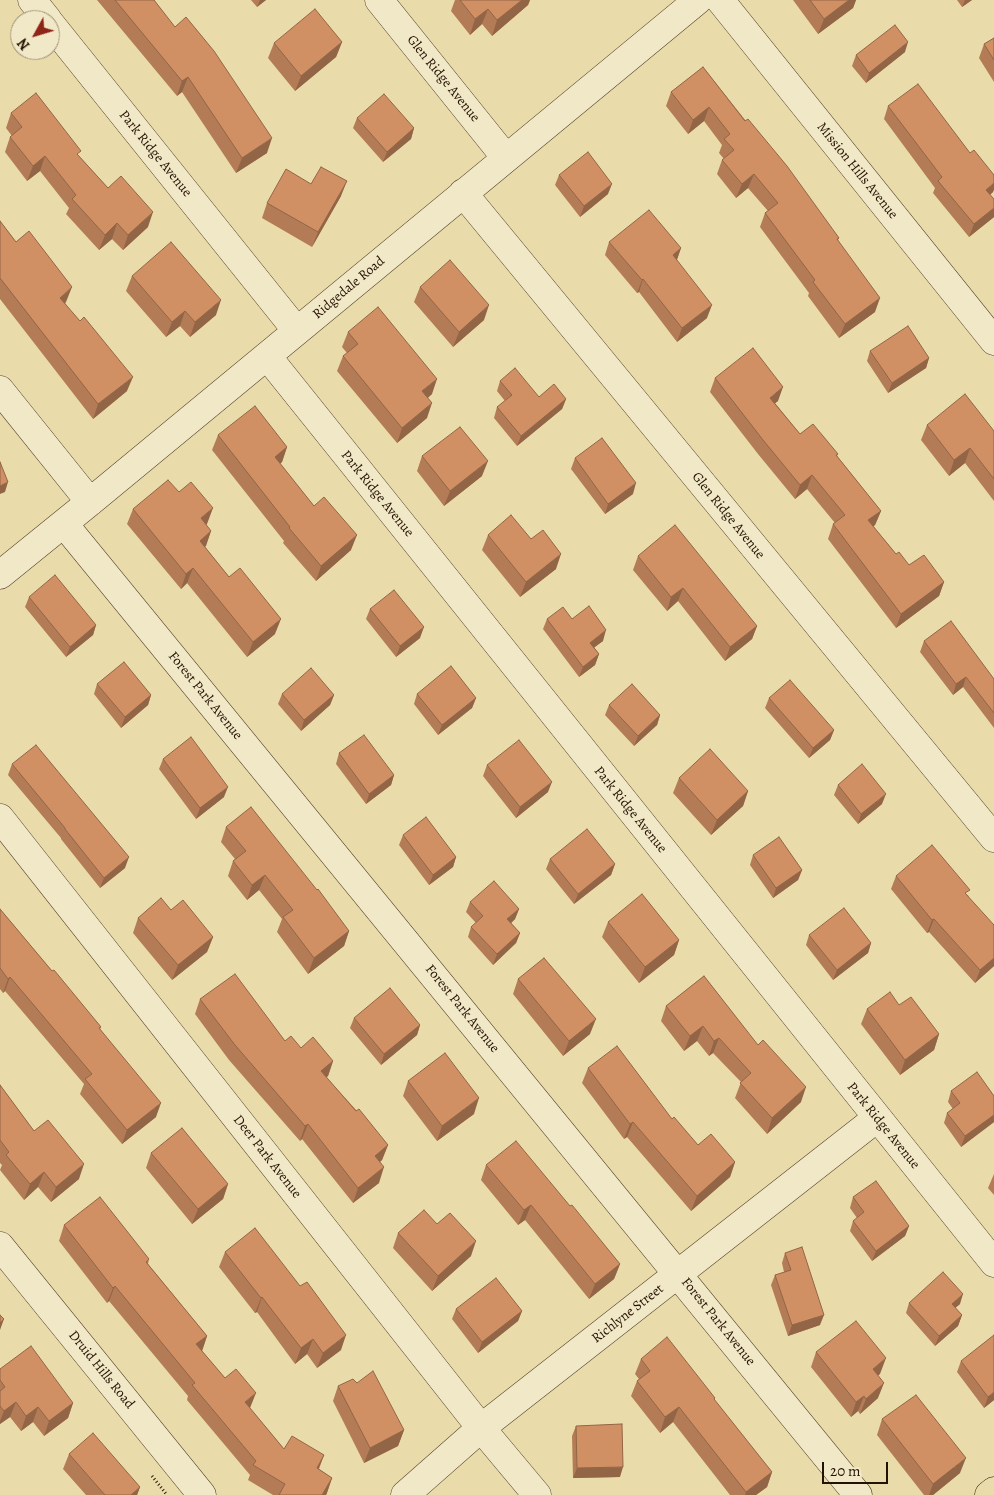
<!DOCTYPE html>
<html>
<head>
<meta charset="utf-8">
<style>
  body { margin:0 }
  #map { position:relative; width:994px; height:1495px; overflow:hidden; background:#eadcaa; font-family:Alegreya,serif }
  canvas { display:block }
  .north { position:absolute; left:10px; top:10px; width:50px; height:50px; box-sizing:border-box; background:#f1e8c8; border:1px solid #9f9278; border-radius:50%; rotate:231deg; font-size:14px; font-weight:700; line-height:20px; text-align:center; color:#241200 }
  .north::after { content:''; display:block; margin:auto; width:18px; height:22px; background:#8f2418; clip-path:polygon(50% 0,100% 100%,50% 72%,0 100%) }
  .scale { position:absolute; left:822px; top:1462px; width:66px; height:22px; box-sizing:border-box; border:2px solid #241200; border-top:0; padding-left:6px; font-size:15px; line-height:18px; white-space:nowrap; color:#241200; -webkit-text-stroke:4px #f1e8c8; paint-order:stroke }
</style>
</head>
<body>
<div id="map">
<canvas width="994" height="1495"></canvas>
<div class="north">N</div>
<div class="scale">20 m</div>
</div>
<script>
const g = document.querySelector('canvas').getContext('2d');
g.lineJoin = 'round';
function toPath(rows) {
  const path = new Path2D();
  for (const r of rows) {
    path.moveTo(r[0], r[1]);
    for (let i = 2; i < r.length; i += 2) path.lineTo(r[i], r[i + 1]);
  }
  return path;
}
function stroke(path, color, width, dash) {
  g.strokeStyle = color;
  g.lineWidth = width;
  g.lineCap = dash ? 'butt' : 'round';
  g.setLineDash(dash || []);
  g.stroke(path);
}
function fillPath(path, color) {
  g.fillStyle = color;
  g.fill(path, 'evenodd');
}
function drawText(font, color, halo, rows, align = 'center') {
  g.font = font + ' Alegreya,serif';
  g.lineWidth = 4.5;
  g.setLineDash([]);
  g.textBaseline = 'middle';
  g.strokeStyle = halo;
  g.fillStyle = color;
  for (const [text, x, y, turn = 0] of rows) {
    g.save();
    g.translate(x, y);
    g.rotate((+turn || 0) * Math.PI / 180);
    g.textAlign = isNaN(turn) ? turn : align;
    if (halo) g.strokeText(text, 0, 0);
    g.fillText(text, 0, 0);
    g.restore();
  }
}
const minor = toPath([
  [32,0,48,20],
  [379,0,506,158],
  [720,0,994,341],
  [50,23,297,331],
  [463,193,994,838],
  [267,356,994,1263],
  [0,390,90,502],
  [64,524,858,1495],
  [0,575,90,502,698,0],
  [0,818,481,1428,537,1495],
  [0,1246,202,1495],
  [405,1495,481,1428,877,1118]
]);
const major = toPath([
  [989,1495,994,1491]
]);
stroke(minor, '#56442a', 29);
stroke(major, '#241200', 29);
stroke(toPath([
  [152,1476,167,1495]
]), '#241200', 3, [1, 2.5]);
stroke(minor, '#f1e8c8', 28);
stroke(major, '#eadcaa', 28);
fillPath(toPath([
  [97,0,154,0,267,153,236,173,182,92,177,96],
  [251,0,266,0,257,7],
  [455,0,530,0,528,5,492,36,482,24,470,35,451,11],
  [793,0,856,0,853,8,818,34],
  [957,0,972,0,962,7],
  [994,38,994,82,979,58,984,44],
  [342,42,336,57,295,91,268,58,274,43],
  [905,52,866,83,852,66,856,55],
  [703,67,839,238,838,240,875,312,839,338,808,296,809,293,760,227,765,213,768,211,748,188,736,198,717,174,722,160,724,159,719,153,722,145,704,121,688,134,666,106,671,92],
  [888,106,970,153,993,192,990,195,994,217,969,237,933,193,935,188,884,119],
  [11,113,79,156,108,188,148,227,123,250,112,239,99,250,66,214,69,208,40,171,27,181,5,152,10,137,12,136,6,128],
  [357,118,414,128,411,139,383,162,353,128],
  [559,175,608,194,580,217,555,185],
  [311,184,341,196,312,247,262,218,267,203],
  [0,221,16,242,66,302,65,303,127,391,93,419,0,299],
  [609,242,681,248,677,260,707,318,677,342,639,292,637,293,605,255],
  [132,276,216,315,190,337,180,326,166,337,126,291],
  [420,287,484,320,453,347,414,302],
  [348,332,432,394,428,398,427,418,397,443,337,371,343,356,347,353,342,347],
  [870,351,929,358,926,368,888,393,867,361],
  [715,378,778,401,775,403,800,434,838,454,837,456,881,511,875,525,873,526,896,554,909,565,944,582,939,596,896,628,828,539,833,524,835,523,807,489,795,499,758,454,710,392],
  [500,381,539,397,566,399,562,409,517,446,494,418,497,407,505,401,497,391],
  [927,425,994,431,994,501,965,463,949,476,921,440],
  [218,435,287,447,282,462,280,464,314,506,351,550,316,581,283,543,284,541,212,450],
  [422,456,482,476,444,506,417,471],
  [575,458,633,494,605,514,571,469],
  [133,509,207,524,206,525,211,531,205,547,275,634,247,657,187,583,181,589,127,524],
  [488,535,531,539,556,569,520,597,482,550],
  [638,556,757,626,752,639,725,661,678,601,667,611,633,570],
  [29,597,96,625,93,635,66,657,25,607],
  [370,609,420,638,396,657,366,619],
  [547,619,572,619,603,641,594,647,599,654,595,665,579,677,543,629],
  [924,641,994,679,994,728,963,687,953,695,920,652],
  [97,684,151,695,148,705,121,728,94,694],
  [282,694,334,695,330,705,301,731,278,704],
  [417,694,476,698,472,708,438,735,414,704],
  [769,698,834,730,830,740,809,758,765,708],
  [609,705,660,715,657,725,634,746,605,715],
  [339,753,394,775,391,785,366,804,336,764],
  [163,759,224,797,196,819,159,769],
  [12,764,125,868,100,888,61,839,61,838,8,775],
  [487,765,548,792,516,818,483,776],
  [679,778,748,791,743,806,711,835,673,793],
  [838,785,882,804,858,824,834,795],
  [226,827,349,931,344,946,308,974,277,932,282,919,259,890,247,900,228,876,233,861,235,859,221,842],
  [403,835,456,857,453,867,429,885,399,845],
  [753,855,802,870,798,880,773,898,750,865],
  [550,859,615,864,611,875,574,904,546,869],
  [896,876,968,895,994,966,975,983,929,932,927,933,891,889],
  [470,902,519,909,515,919,511,923,520,933,516,943,493,965,468,937,471,927,476,923,466,912],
  [0,909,52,971,101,1027,100,1029,156,1117,122,1144,80,1094,84,1084,5,991,3,993,0,989],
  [171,910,213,937,207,952,172,980,133,933,138,918],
  [608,922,679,940,674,955,639,983,602,937],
  [809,935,871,943,868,953,833,980,806,945],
  [704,976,801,1102,767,1134,735,1098,741,1082,713,1053,709,1056,697,1041,684,1051,661,1021,666,1006],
  [518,979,590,1034,563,1056,513,994],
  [200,999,285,1041,333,1061,328,1076,326,1077,388,1145,382,1160,380,1162,379,1183,353,1203,302,1139,300,1141,229,1060,195,1014],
  [899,1005,939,1034,934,1050,900,1075,861,1024,867,1009],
  [354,1018,420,1025,417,1035,381,1065,350,1028],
  [588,1068,672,1119,698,1145,735,1162,730,1177,691,1211,627,1137,624,1139,582,1083],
  [408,1081,474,1114,437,1141,403,1096],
  [0,1085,34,1131,79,1179,51,1202,38,1187,24,1200,0,1170,2,1165,0,1163],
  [951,1091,994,1096,994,1122,961,1147,944,1123,947,1113,953,1109,948,1102],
  [151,1153,228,1184,223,1199,192,1224,146,1168],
  [486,1165,570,1206,620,1264,614,1279,589,1299,525,1220,518,1225,481,1180],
  [994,1174,994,1195,988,1188],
  [853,1197,909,1226,905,1236,872,1261,850,1231,853,1221,857,1218,850,1208],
  [437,1224,471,1256,432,1291,393,1248,398,1233],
  [64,1225,149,1259,148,1264,207,1336,202,1351,284,1449,324,1455,319,1469,332,1478,326,1495,273,1495,248,1480,250,1475,187,1400,188,1396,109,1301,107,1303,59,1241],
  [225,1252,341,1350,317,1368,307,1354,295,1364,257,1312,255,1313,219,1267],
  [785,1253,820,1325,788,1336,771,1285,775,1275,784,1272,782,1263],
  [909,1303,960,1304,955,1308,962,1315,958,1326,935,1346,906,1313],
  [456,1309,522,1311,518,1321,478,1353,452,1319],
  [816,1352,880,1374,878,1375,878,1398,860,1414,858,1411,851,1417,811,1367],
  [641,1359,715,1398,714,1400,772,1472,767,1487,756,1495,730,1495,673,1422,660,1433,631,1396,637,1381,639,1379,635,1374],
  [961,1361,994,1400,984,1408,957,1372],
  [0,1369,73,1403,68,1418,44,1436,33,1422,21,1431,10,1417,0,1424],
  [338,1386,404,1430,398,1446,364,1463,333,1401],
  [882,1419,960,1473,933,1495,924,1495,877,1435],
  [576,1426,620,1477,573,1478,572,1436],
  [69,1454,140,1487,137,1495,86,1495,63,1469]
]), '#b47c56');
fillPath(toPath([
  [260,0,266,0,257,7],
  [522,0,530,0,528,5,492,36,497,20],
  [849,0,856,0,853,8,818,34,824,19],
  [965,0,972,0,962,7],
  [488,9,482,24,470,35,475,19],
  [342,42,336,57,295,91,301,76],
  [908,42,905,52,866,83,869,73],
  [188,77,182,92,177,96,182,81],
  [709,107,704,121,688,134,693,120],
  [414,128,411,139,383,162,387,152],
  [272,138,267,153,236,173,242,158],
  [45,156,40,171,27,181,33,166],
  [754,174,748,188,736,198,742,184],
  [347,181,341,196,312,247,318,232],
  [994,183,994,190,993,192,981,202,986,190],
  [612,184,608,194,580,217,584,206],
  [994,208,994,217,969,237,974,224],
  [153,212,148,227,123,250,128,235],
  [117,223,112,239,99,250,105,235],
  [681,248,676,262,673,255],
  [643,279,639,292,637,293,642,280],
  [72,287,66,302,54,313,60,298],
  [880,298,875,312,839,338,845,324],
  [221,300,216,315,190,337,195,322],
  [489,305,484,320,453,347,459,332],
  [712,305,707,318,677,342,682,328],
  [185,311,180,326,166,337,172,322],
  [929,358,926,368,888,393,892,383],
  [133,377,127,391,93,419,98,404],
  [437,379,432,394,417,406,422,391],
  [783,387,778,401,764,412,770,398],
  [566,399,562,409,517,446,521,436],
  [432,403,427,418,397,443,402,428],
  [287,447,282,462,269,472,275,457],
  [970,448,965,463,949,476,954,460],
  [488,461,482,476,444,506,450,491],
  [812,475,807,489,795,499,800,485],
  [8,482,5,492,0,494,0,486],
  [636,483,633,494,605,514,608,504],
  [213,508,207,524,195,533,201,518],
  [881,511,875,525,863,535,868,520],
  [211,531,206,546,194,556,200,541],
  [357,535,351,550,316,581,321,566],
  [561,554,556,569,520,597,526,582],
  [193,568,187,583,181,589,186,574],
  [944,582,939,596,896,628,901,614],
  [683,588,678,601,667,611,671,597],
  [281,619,275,634,247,657,253,642],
  [96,625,93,635,66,657,70,647],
  [757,626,752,639,725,661,730,647],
  [424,627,420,638,396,657,400,646],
  [606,630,603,641,587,653,590,643],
  [599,654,595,665,579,677,583,667],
  [966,677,963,687,953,695,956,684],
  [151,695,148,705,121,728,125,717],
  [334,695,330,705,301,731,304,720],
  [476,698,472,708,438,735,442,725],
  [660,715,657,725,634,746,638,736],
  [834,730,830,740,809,758,813,748],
  [394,775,391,785,366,804,369,794],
  [552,782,548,792,516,818,520,807],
  [228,787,224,797,196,819,200,808],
  [748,791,743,806,711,835,717,820],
  [886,794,882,804,858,824,861,814],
  [129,857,125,868,100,888,104,878],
  [456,857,453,867,429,885,433,875],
  [615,864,611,875,574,904,578,894],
  [802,870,798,880,773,898,776,888],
  [265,875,259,890,247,900,252,885],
  [519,909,515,919,504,930,507,919],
  [934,919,929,932,927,933,932,920],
  [349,931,344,946,308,974,314,958],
  [520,933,516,943,493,965,497,954],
  [213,937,207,952,172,980,178,965],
  [679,940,674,955,639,983,645,967],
  [871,943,868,953,833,980,837,970],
  [994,958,994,966,975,983,980,970],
  [10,977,5,991,3,993,8,979],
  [596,1019,590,1034,563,1056,569,1041],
  [420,1025,417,1035,381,1065,384,1054],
  [703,1026,697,1041,684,1051,690,1036],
  [939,1034,934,1050,900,1075,905,1060],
  [719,1038,713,1053,709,1056,714,1041],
  [333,1061,328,1076,316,1086,321,1071],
  [806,1087,801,1102,767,1134,772,1118],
  [479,1098,474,1114,437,1141,442,1126],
  [161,1103,156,1117,122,1144,127,1130],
  [994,1115,994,1122,961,1147,965,1136],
  [633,1122,627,1137,624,1139,630,1124],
  [308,1124,302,1139,300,1141,305,1126],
  [388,1145,382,1160,369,1171,375,1156],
  [735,1162,730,1177,691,1211,697,1196],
  [84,1164,79,1179,51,1202,56,1187],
  [384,1167,379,1183,353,1203,358,1188],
  [44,1172,38,1187,24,1200,30,1184],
  [228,1184,223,1199,192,1224,198,1209],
  [531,1205,525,1220,518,1225,524,1210],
  [909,1226,905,1236,872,1261,876,1251],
  [476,1241,471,1256,432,1291,438,1276],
  [620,1264,614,1279,589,1299,595,1284],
  [115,1286,109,1301,107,1303,113,1288],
  [963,1294,960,1304,948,1314,952,1304],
  [262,1297,257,1312,255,1313,261,1298],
  [522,1311,518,1321,478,1353,482,1342],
  [824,1315,820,1325,788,1336,792,1325],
  [962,1315,958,1326,935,1346,939,1336],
  [4,1319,0,1330,0,1323],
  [346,1335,341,1350,317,1368,323,1353],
  [207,1336,202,1351,196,1344],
  [313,1339,307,1354,295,1364,301,1348],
  [886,1358,880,1374,867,1384,873,1369],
  [884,1383,878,1398,860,1414,866,1399],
  [994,1392,994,1400,984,1408,988,1397],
  [256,1393,250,1408,239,1417,245,1402],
  [864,1396,858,1411,851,1417,856,1402],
  [16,1402,10,1417,0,1424,0,1421,4,1411],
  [73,1403,68,1418,44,1436,49,1421],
  [38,1407,33,1422,21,1431,26,1416],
  [679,1407,673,1422,660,1433,665,1417],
  [404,1430,398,1446,364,1463,370,1448],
  [324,1455,318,1470,317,1468],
  [966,1458,960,1473,933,1495,929,1495,933,1484],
  [623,1467,620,1477,573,1478,577,1468],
  [772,1472,767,1487,756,1495,745,1495,746,1492],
  [332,1478,327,1493,326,1495,322,1495],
  [140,1487,137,1495,131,1495]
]), '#926546');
const building = toPath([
  [115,0,154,0,175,27,186,17,214,51,272,138,242,158,188,77,182,81,115,0],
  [460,0,522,0,497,20,488,9,475,19,460,0],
  [810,0,849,0,824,19,810,0],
  [315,9,342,42,301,76,274,43,315,9],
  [895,25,908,42,869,73,856,55,895,25],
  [994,38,994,60,984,44,994,38],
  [703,67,745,121,748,119,787,166,839,238,837,239,880,298,845,324,813,282,815,280,765,213,778,203,754,174,742,184,722,160,734,150,724,139,730,134,709,107,693,120,671,92,703,67],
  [918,84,970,153,974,150,994,175,994,183,986,190,994,199,994,208,974,224,938,181,942,177,888,106,918,84],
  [36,93,81,151,77,154,108,188,121,176,153,212,128,235,117,223,105,235,72,199,76,195,45,156,33,166,10,137,22,127,11,113,36,93],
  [384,94,414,128,387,152,357,118,384,94],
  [588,152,612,184,584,206,559,175,588,152],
  [321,167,347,181,318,232,267,203,286,169,311,184,321,167],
  [649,210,681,248,673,255,712,305,682,328,643,279,642,280,609,242,649,210],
  [0,221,16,242,29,231,72,287,60,298,80,321,84,317,133,377,98,404,0,278,0,221],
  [171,242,221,300,195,322,185,311,172,322,132,276,171,242],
  [450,260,489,305,459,332,420,287,450,260],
  [378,307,437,379,422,391,432,403,402,428,343,356,358,344,348,332,378,307],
  [908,326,929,358,892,383,870,351,908,326],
  [753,348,783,387,770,398,800,434,813,424,838,454,836,455,881,511,868,520,896,554,899,552,909,565,924,555,944,582,901,614,833,524,845,515,812,475,800,485,763,440,715,378,753,348],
  [515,368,539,397,554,384,566,399,521,436,497,407,512,395,500,381,515,368],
  [965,394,994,431,994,479,970,448,954,460,927,425,965,394],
  [255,406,287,447,275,457,314,506,324,497,357,535,321,566,289,528,290,527,218,435,255,406],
  [460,427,488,461,450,491,422,456,460,427],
  [602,438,636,483,608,504,575,458,602,438],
  [0,462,8,482,0,486,0,462],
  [168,480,179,492,191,482,213,508,201,518,211,531,200,541,229,577,240,568,281,619,253,642,193,568,186,574,133,509,168,480],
  [511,515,531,539,543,530,561,554,526,582,488,535,511,515],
  [675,525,757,626,730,647,683,588,671,597,638,556,675,525],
  [55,575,96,625,70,647,29,597,55,575],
  [394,590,424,627,400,646,370,609,394,590],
  [589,606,606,630,590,643,599,654,583,667,547,619,563,607,572,619,589,606],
  [951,621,994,679,994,713,966,677,956,684,924,641,951,621],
  [124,662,151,695,125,717,97,684,124,662],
  [451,666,476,698,442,725,417,694,451,666],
  [311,668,334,695,304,720,282,694,311,668],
  [790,680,834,730,813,748,769,698,790,680],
  [632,684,660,715,638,736,609,705,632,684],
  [364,735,394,775,369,794,339,753,364,735],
  [191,737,228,787,200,808,163,759,191,737],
  [519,740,552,782,520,807,487,765,519,740],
  [36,745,129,857,104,878,65,829,65,828,12,764,36,745],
  [710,749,748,791,717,820,679,778,710,749],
  [862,764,886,794,861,814,838,785,862,764],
  [251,807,317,890,318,889,349,931,314,958,283,917,293,910,265,875,252,885,233,861,246,851,226,827,251,807],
  [426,817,456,857,433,875,403,835,426,817],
  [587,829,615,864,578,894,550,859,587,829],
  [779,837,802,870,776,888,753,855,779,837],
  [932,845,970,890,965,893,994,925,994,958,980,970,934,919,932,920,896,876,932,845],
  [494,881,519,909,507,919,520,933,497,954,471,927,483,916,470,902,494,881],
  [642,894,679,940,645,967,608,922,642,894],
  [161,898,171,910,183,900,213,937,178,965,138,918,161,898],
  [844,908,871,943,837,970,809,935,844,908],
  [0,909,52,971,54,970,101,1027,99,1028,161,1103,127,1130,85,1079,92,1074,10,977,8,979,0,968,0,909],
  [544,958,596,1019,569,1041,518,979,544,958],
  [235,974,285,1041,291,1036,301,1048,313,1037,333,1061,321,1071,356,1111,359,1109,388,1145,375,1156,384,1167,358,1188,308,1124,305,1126,235,1045,200,999,235,974],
  [704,976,758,1045,763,1040,806,1087,772,1118,740,1083,751,1073,719,1038,714,1041,703,1026,690,1036,666,1006,704,976],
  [390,988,420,1025,384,1054,354,1018,390,988],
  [890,992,899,1005,911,997,939,1034,905,1060,867,1009,890,992],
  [617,1046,672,1119,674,1117,698,1145,711,1134,735,1162,697,1196,633,1122,630,1124,588,1068,617,1046],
  [445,1053,479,1098,442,1126,408,1081,445,1053],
  [977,1072,994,1096,994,1115,965,1136,947,1113,960,1103,951,1091,977,1072],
  [0,1085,34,1131,48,1120,84,1164,56,1187,44,1172,30,1184,6,1155,9,1152,0,1140,0,1085],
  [182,1128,228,1184,198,1209,151,1153,182,1128],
  [516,1141,570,1206,572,1205,620,1264,595,1284,531,1205,524,1210,486,1165,516,1141],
  [876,1181,909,1226,876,1251,853,1221,864,1212,853,1197,876,1181],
  [100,1197,149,1259,146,1262,207,1336,196,1344,225,1378,236,1369,256,1393,245,1402,284,1449,292,1436,324,1455,317,1468,332,1478,322,1495,279,1495,285,1484,253,1465,256,1461,192,1385,195,1383,115,1286,113,1288,64,1225,100,1197],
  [424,1210,437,1224,450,1213,476,1241,438,1276,398,1233,424,1210],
  [255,1228,300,1286,307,1282,346,1335,323,1353,313,1339,301,1348,262,1297,261,1298,225,1252,255,1228],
  [802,1247,824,1315,792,1325,775,1275,791,1270,785,1253,802,1247],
  [943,1272,963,1294,952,1304,962,1315,939,1336,909,1303,943,1272],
  [496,1278,522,1311,482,1342,456,1309,496,1278],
  [0,1315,4,1319,0,1323,0,1315],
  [856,1321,886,1358,873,1369,884,1383,866,1399,864,1396,856,1402,816,1352,856,1321],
  [994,1335,994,1392,988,1397,961,1361,994,1335],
  [667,1337,715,1398,714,1399,772,1472,746,1492,679,1407,665,1417,637,1381,650,1371,641,1359,667,1337],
  [31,1346,73,1403,49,1421,38,1407,26,1416,16,1402,4,1411,0,1406,0,1391,5,1387,0,1380,0,1369,31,1346],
  [373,1371,404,1430,370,1448,338,1386,353,1379,357,1383,373,1371],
  [916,1395,966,1458,933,1484,882,1419,916,1395],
  [622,1424,623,1467,577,1468,576,1426,622,1424],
  [93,1433,140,1487,131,1495,105,1495,69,1454,93,1433]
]);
fillPath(building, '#d19064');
stroke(building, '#926546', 1);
drawText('14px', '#241200', '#f1e8c8', [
  ["Glen Ridge Avenue",443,79,51],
  ["Park Ridge Avenue",155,154,51],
  ["Mission Hills Avenue",857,171,51],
  ["Ridgedale Road",349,288,-40],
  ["Park Ridge Avenue",377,494,51],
  ["Glen Ridge Avenue",728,516,51],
  ["Forest Park Avenue",205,696,51],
  ["Park Ridge Avenue",630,810,51],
  ["Forest Park Avenue",462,1009,51],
  ["Park Ridge Avenue",883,1126,51],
  ["Deer Park Avenue",267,1157,52],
  ["Richlyne Street",628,1314,-38],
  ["Forest Park Avenue",718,1322,51],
  ["Druid Hills Road",101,1370,51]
]);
</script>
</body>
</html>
